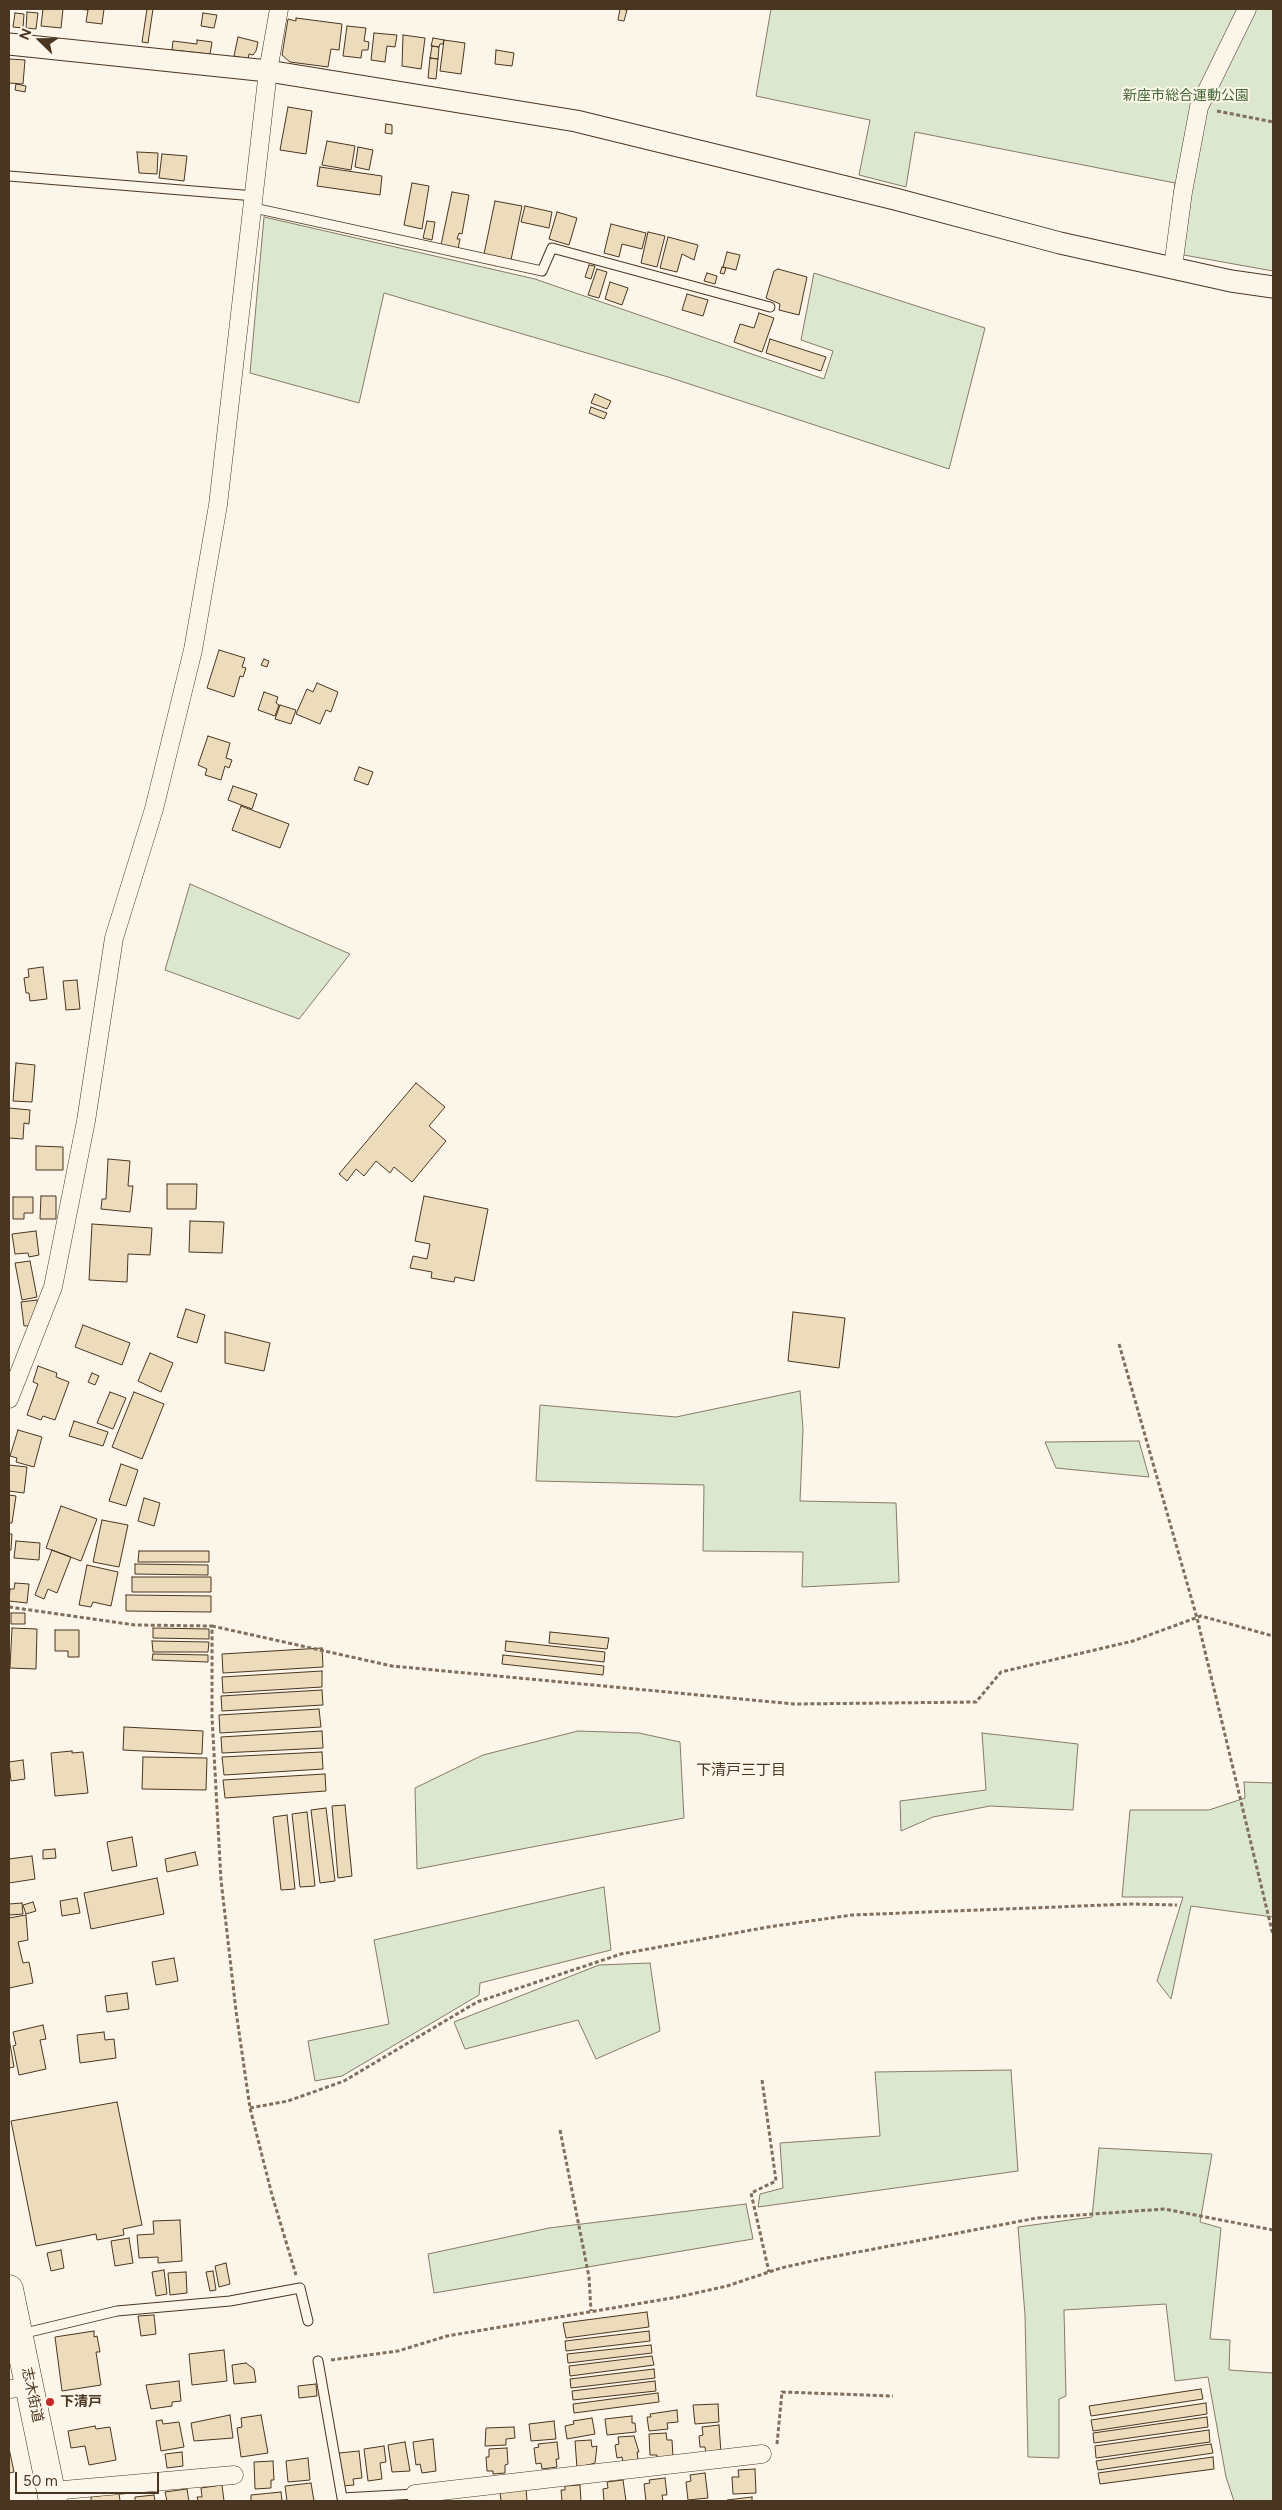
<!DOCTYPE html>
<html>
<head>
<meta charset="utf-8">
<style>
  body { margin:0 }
  #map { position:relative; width:1282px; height:2510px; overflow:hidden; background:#fbf6e9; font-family:Figtree,sans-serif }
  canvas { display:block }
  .frame { position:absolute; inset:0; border:10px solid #4a3520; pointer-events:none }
  .north { position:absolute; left:15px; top:15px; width:50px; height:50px; -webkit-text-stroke:4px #fbf6e9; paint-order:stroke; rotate:292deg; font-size:14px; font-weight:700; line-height:20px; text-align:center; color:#4a3520 }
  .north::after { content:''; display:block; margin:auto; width:18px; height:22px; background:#4a3520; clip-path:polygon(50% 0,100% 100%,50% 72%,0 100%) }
  .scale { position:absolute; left:15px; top:2472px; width:144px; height:22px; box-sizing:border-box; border:2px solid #4a3520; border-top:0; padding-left:6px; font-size:15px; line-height:18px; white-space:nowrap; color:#4a3520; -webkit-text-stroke:4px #fbf6e9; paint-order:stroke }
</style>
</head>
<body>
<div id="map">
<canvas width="1282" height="2510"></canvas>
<div class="frame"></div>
<div class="north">N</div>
<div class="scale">50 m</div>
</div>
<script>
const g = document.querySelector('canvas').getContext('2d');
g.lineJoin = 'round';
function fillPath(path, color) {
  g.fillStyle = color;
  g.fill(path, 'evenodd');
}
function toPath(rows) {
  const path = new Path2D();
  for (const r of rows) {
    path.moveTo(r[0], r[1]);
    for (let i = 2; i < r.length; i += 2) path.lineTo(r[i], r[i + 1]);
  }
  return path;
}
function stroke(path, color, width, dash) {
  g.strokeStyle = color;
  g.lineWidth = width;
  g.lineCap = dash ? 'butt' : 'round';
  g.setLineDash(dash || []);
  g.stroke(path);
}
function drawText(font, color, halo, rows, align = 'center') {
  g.font = font + ' Figtree,"Noto Sans JP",sans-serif';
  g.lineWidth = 4;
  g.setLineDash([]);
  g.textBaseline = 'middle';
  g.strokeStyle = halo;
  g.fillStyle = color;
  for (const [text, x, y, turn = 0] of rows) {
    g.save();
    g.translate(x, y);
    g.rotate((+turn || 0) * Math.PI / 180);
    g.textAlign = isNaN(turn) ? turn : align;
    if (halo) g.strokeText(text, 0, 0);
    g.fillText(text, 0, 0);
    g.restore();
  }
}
const green = toPath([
  [771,9,1273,9,1273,271,1167,252,1175,183,915,132,906,187,859,175,870,120,756,96,771,9],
  [264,217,535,279,824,379,833,351,801,340,814,273,985,328,949,469,668,377,384,293,359,403,250,373,264,217],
  [190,884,350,954,299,1019,165,970,190,884],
  [800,1391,803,1429,800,1501,896,1503,899,1582,802,1587,803,1552,703,1551,704,1485,536,1481,540,1405,676,1417,800,1391],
  [1139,1441,1149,1477,1056,1468,1045,1442,1139,1441],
  [578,1731,639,1733,680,1742,684,1818,417,1869,415,1788,483,1755,578,1731],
  [982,1733,1078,1744,1073,1810,990,1806,933,1817,901,1831,900,1801,986,1790,982,1733],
  [1244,1782,1273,1783,1273,1917,1191,1906,1171,1999,1157,1981,1183,1897,1122,1897,1130,1810,1209,1810,1245,1798,1244,1782],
  [604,1887,611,1950,480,1983,479,1995,342,2076,315,2081,308,2041,389,2024,374,1940,604,1887],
  [650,1963,660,2031,596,2059,578,2020,465,2049,454,2022,599,1965,650,1963],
  [1011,2070,1018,2171,758,2207,760,2194,783,2188,780,2143,880,2136,875,2072,1011,2070],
  [1099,2148,1212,2154,1200,2222,1221,2228,1210,2339,1230,2340,1229,2370,1273,2373,1273,2501,1234,2501,1226,2477,1208,2377,1175,2381,1166,2304,1064,2310,1066,2396,1059,2399,1059,2458,1028,2457,1025,2315,1018,2227,1092,2217,1099,2148],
  [746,2204,753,2239,434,2293,428,2254,549,2228,746,2204]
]);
fillPath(green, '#dce7d0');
stroke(green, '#887966', 1);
const building = toPath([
  [43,9,63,9,61,28,41,26,43,9],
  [76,9,104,9,102,24,86,22,88,10,76,9],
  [147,9,153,9,148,43,142,42,147,9],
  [620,9,627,10,624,21,618,20,620,9],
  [27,12,38,13,36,29,26,28,27,12],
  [15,13,24,14,23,28,13,27,15,13],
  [203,13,217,15,214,28,201,26,203,13],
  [296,18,342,24,339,50,331,49,328,67,290,62,282,55,288,19,296,21,296,18],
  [347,26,366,28,364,41,369,42,368,50,362,50,361,58,343,56,347,26],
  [374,33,397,35,395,47,387,46,385,62,371,60,374,33],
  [403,35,425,38,421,69,402,66,403,35],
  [238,37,258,42,256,51,253,55,249,54,248,59,234,56,238,37],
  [433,38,444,40,443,44,440,44,439,47,431,46,433,38],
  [197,40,212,42,210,54,172,50,173,41,197,44,197,40],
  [444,40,465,43,461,74,440,71,444,40],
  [432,46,439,47,438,59,430,58,432,46],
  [496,50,514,53,512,66,495,64,496,50],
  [430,58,438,59,436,79,428,78,430,58],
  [9,59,25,60,23,84,9,83,9,59],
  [16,84,26,86,25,92,15,90,16,84],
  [288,107,312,111,306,154,280,150,288,107],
  [386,124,392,125,392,134,385,133,386,124],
  [327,141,355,146,351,170,322,165,327,141],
  [358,147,373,150,369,170,355,167,358,147],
  [137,152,158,153,157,174,139,173,137,152],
  [162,154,187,156,184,181,159,178,162,154],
  [320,167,382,176,380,195,317,186,320,167],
  [412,183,429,186,422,229,404,225,412,183],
  [452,192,469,195,462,234,459,233,457,239,460,239,458,249,441,245,452,192],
  [495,201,522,206,511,260,484,254,495,201],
  [525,206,552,212,549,228,521,222,525,206],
  [557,212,577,218,569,245,549,239,557,212],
  [427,221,435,222,432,240,423,238,427,221],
  [611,224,646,233,642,249,622,244,619,257,604,253,611,224],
  [648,232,665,236,657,267,641,263,648,232],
  [668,237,698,245,694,260,682,254,677,272,660,268,668,237],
  [727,252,740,255,736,270,723,267,727,252],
  [589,265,595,266,591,279,585,277,589,265],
  [722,267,726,268,724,274,720,273,722,267],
  [597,269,607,272,599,298,588,295,597,269],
  [778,269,807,277,799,315,779,310,780,304,766,298,774,271,778,269],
  [707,273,717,276,715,284,704,281,707,273],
  [610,282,628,288,622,305,605,299,610,282],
  [687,294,708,300,703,316,682,310,687,294],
  [759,313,774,318,762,352,734,342,740,324,754,328,759,313],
  [770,339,826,357,821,371,766,353,770,339],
  [595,394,611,401,607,409,591,403,595,394],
  [591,407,607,413,604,419,589,413,591,407],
  [219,650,245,658,242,667,246,668,243,677,240,676,234,697,207,688,219,650],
  [264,659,269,661,267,667,261,665,264,659],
  [317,683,338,692,331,712,326,710,320,724,296,714,307,689,313,692,317,683],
  [264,692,278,697,276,703,279,705,275,716,258,710,264,692],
  [280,705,296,710,291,724,275,719,280,705],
  [208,736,230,743,226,758,232,760,229,768,225,766,221,780,205,775,207,769,198,765,208,736],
  [359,767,373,772,368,785,354,780,359,767],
  [233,786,257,794,252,809,228,800,233,786],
  [241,806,289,824,280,848,232,830,241,806],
  [43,967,47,999,30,1001,29,993,26,993,24,978,29,977,28,969,43,967],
  [77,980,80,1009,66,1010,63,981,77,980],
  [16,1063,35,1065,32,1102,13,1101,16,1063],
  [416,1083,445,1107,429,1126,446,1141,412,1182,394,1167,390,1173,376,1161,364,1176,356,1169,347,1181,339,1174,416,1083],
  [9,1108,30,1110,29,1124,24,1123,23,1139,9,1138,9,1108],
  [36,1146,63,1147,63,1170,36,1170,36,1146],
  [108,1159,130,1161,128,1186,133,1186,130,1212,101,1209,102,1199,106,1199,108,1159],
  [167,1184,197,1184,196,1209,167,1209,167,1184],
  [41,1196,56,1196,56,1219,40,1219,41,1196],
  [424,1196,488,1209,474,1281,455,1277,454,1282,431,1278,432,1272,410,1268,413,1256,427,1259,430,1244,415,1241,424,1196],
  [13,1197,33,1197,33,1213,24,1213,24,1219,13,1219,13,1197],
  [190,1221,224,1222,222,1253,189,1252,190,1221],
  [92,1224,152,1228,150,1255,128,1254,127,1282,89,1280,92,1224],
  [36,1231,39,1255,29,1257,28,1253,15,1254,12,1234,36,1231],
  [30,1261,37,1297,22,1300,15,1263,30,1261],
  [37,1300,39,1319,36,1325,24,1326,21,1302,37,1300],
  [186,1309,205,1315,197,1343,177,1337,186,1309],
  [793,1312,845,1318,839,1368,788,1361,793,1312],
  [83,1325,130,1343,122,1365,75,1347,83,1325],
  [225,1332,270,1343,264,1371,225,1363,225,1332],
  [150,1353,173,1363,161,1392,138,1381,150,1353],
  [38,1366,57,1373,56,1377,69,1382,55,1420,43,1416,41,1420,27,1415,38,1384,33,1382,38,1366],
  [92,1373,99,1376,95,1385,88,1382,92,1373],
  [110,1392,126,1398,113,1429,97,1423,110,1392],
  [134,1392,164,1404,142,1459,112,1447,134,1392],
  [74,1421,108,1432,103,1446,69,1436,74,1421],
  [18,1430,42,1437,34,1467,16,1462,17,1458,10,1456,18,1430],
  [121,1464,138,1470,126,1506,109,1501,121,1464],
  [9,1465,27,1467,24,1493,9,1491,9,1465],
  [9,1495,16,1496,12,1523,9,1523,9,1527,9,1495],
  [144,1498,160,1503,154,1526,138,1521,144,1498],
  [61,1506,97,1519,81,1561,46,1548,61,1506],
  [102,1520,128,1525,119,1567,93,1562,102,1520],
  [9,1534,12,1534,11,1550,9,1550,9,1534],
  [16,1541,40,1543,39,1560,14,1558,16,1541],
  [52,1550,71,1557,57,1593,48,1589,44,1599,35,1595,52,1550],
  [139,1551,209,1551,209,1562,138,1562,139,1551],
  [135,1564,208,1565,208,1575,135,1574,135,1564],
  [87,1565,118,1572,111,1606,93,1602,91,1607,79,1605,87,1565],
  [132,1577,211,1577,211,1592,132,1592,132,1577],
  [15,1583,29,1584,27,1603,9,1601,10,1589,14,1589,15,1583],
  [126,1595,211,1596,211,1612,126,1611,126,1595],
  [11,1613,25,1613,25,1624,11,1624,11,1613],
  [12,1628,37,1629,36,1669,10,1668,12,1628],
  [153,1628,209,1629,209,1639,153,1638,153,1628],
  [55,1630,79,1630,79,1657,68,1657,68,1651,55,1651,55,1630],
  [550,1632,609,1638,607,1649,549,1643,550,1632],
  [152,1641,209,1642,208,1652,153,1652,152,1641],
  [506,1641,605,1652,604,1662,505,1651,506,1641],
  [322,1648,323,1667,223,1673,222,1654,322,1648],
  [153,1654,208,1655,208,1662,152,1660,153,1654],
  [503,1655,604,1666,603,1675,502,1664,503,1655],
  [322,1671,322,1687,223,1693,222,1677,322,1671],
  [322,1690,323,1705,222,1711,221,1696,322,1690],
  [319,1709,321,1727,220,1733,219,1715,319,1709],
  [124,1727,203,1731,202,1754,123,1750,124,1727],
  [322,1731,323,1748,222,1753,221,1737,322,1731],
  [72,1751,72,1753,83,1752,88,1793,55,1796,51,1753,72,1751],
  [322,1752,323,1769,224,1775,222,1757,322,1752],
  [143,1757,207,1758,206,1790,142,1789,143,1757],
  [23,1760,25,1779,11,1781,9,1762,23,1760],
  [325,1774,326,1791,225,1798,223,1780,325,1774],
  [345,1805,352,1876,338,1878,332,1806,345,1805],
  [326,1808,335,1881,320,1883,311,1810,326,1808],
  [307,1812,315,1886,300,1887,292,1814,307,1812],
  [287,1815,295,1889,281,1890,273,1817,287,1815],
  [132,1837,137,1866,112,1871,107,1842,132,1837],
  [55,1849,56,1858,43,1859,43,1850,55,1849],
  [195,1852,198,1865,167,1872,165,1859,195,1852],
  [32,1856,35,1879,9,1883,9,1859,32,1856],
  [157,1878,164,1914,91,1929,84,1893,157,1878],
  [77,1898,80,1913,62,1916,60,1901,77,1898],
  [33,1902,36,1911,26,1914,23,1905,33,1902],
  [22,1903,23,1914,9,1915,9,1904,22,1903],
  [26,1915,28,1940,18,1942,23,1963,29,1962,33,1983,9,1988,9,1918,26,1915],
  [174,1958,178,1981,156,1985,152,1962,174,1958],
  [127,1993,129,2009,107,2012,105,1996,127,1993],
  [43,2025,46,2039,40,2040,46,2069,19,2075,13,2046,16,2045,13,2032,43,2025],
  [104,2032,105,2040,114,2039,116,2058,80,2063,77,2035,104,2032],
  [9,2038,14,2067,9,2068,9,2038],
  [117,2102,142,2225,123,2229,124,2235,97,2240,96,2234,36,2246,11,2121,117,2102],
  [180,2220,182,2261,158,2263,158,2257,139,2258,137,2235,154,2234,153,2221,180,2220],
  [129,2238,133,2263,115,2266,111,2241,129,2238],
  [61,2250,64,2268,51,2271,47,2253,61,2250],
  [226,2263,230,2284,219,2287,215,2266,226,2263],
  [164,2270,167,2294,156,2296,152,2272,164,2270],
  [213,2271,216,2290,210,2291,206,2272,213,2271],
  [186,2272,187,2293,170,2295,168,2273,186,2272],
  [647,2312,649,2327,566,2338,563,2323,647,2312],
  [154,2315,156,2334,141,2336,138,2316,154,2315],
  [94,2331,94,2337,97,2336,100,2352,96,2352,101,2385,62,2391,55,2337,94,2331],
  [649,2331,650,2341,566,2351,565,2341,649,2331],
  [651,2345,652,2353,568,2363,567,2354,651,2345],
  [224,2350,227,2381,192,2385,189,2354,224,2350],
  [652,2356,654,2365,570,2376,569,2366,652,2356],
  [246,2363,254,2369,256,2382,234,2384,232,2365,246,2363],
  [654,2369,655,2378,571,2388,570,2379,654,2369],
  [179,2381,181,2401,172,2402,172,2406,151,2409,146,2385,179,2381],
  [655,2381,656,2391,573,2400,572,2391,655,2381],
  [316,2384,317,2396,299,2398,298,2386,316,2384],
  [1201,2389,1203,2399,1091,2416,1089,2406,1201,2389],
  [658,2393,659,2402,574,2413,573,2404,658,2393],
  [1206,2403,1207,2414,1093,2431,1091,2420,1206,2403],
  [718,2404,719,2422,695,2424,693,2405,718,2404],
  [677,2410,678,2422,667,2423,668,2429,649,2431,647,2417,651,2417,650,2414,677,2410],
  [230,2415,233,2438,194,2441,191,2423,230,2415],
  [261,2415,268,2453,241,2457,237,2428,242,2427,241,2418,261,2415],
  [632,2416,632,2423,635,2423,636,2432,607,2435,605,2419,632,2416],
  [1207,2417,1208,2427,1094,2443,1093,2433,1207,2417],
  [592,2418,595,2434,567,2439,565,2426,574,2424,573,2421,592,2418],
  [162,2420,163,2424,179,2422,184,2447,161,2451,156,2421,162,2420],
  [554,2421,556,2439,531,2441,529,2424,554,2421],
  [719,2425,721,2453,706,2454,705,2447,700,2447,699,2436,703,2435,702,2427,719,2425],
  [95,2426,96,2429,110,2427,116,2460,89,2465,85,2446,71,2448,68,2431,95,2426],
  [514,2427,515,2438,506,2439,506,2445,485,2446,486,2428,514,2427],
  [1209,2430,1210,2442,1096,2458,1095,2446,1209,2430],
  [666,2433,667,2440,672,2440,673,2457,657,2458,657,2455,650,2455,649,2434,666,2433],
  [634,2436,639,2452,637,2452,638,2460,623,2462,622,2457,617,2458,615,2445,619,2444,618,2437,634,2436],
  [433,2439,436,2471,422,2473,420,2464,416,2465,413,2442,433,2439],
  [591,2440,592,2447,597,2446,595,2463,577,2468,575,2441,591,2440],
  [405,2442,410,2471,392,2472,388,2445,405,2442],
  [557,2442,559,2459,556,2459,557,2467,542,2469,541,2463,536,2464,534,2448,539,2447,538,2444,557,2442],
  [1211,2444,1213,2453,1098,2470,1096,2461,1211,2444],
  [384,2446,386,2462,380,2463,382,2479,368,2481,364,2449,384,2446],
  [9,2448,14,2472,9,2473,9,2448],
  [507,2448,508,2464,505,2465,505,2473,493,2474,493,2471,487,2471,486,2457,489,2457,489,2449,507,2448],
  [359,2451,362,2478,353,2479,354,2485,342,2486,339,2453,359,2451],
  [182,2452,183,2466,167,2468,165,2454,182,2452],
  [1213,2457,1214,2469,1100,2484,1098,2473,1213,2457],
  [308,2458,310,2480,288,2482,286,2461,308,2458],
  [273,2461,274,2480,271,2480,271,2488,255,2489,254,2462,273,2461],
  [755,2469,756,2493,733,2494,732,2477,739,2477,738,2470,755,2469],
  [705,2473,708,2498,688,2500,686,2482,691,2481,690,2475,705,2473],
  [665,2478,667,2495,662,2495,663,2501,646,2501,644,2484,650,2483,649,2480,665,2478],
  [623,2480,626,2501,604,2501,603,2489,608,2488,607,2482,623,2480],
  [311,2483,314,2501,287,2501,285,2486,311,2483],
  [222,2485,224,2501,198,2501,197,2497,202,2497,201,2488,222,2485],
  [580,2485,581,2501,562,2501,561,2490,565,2490,565,2486,580,2485],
  [526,2488,527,2501,501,2501,500,2493,526,2488],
  [187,2489,189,2501,167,2501,165,2492,187,2489],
  [281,2492,282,2501,251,2501,251,2495,281,2492],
  [119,2493,120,2501,91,2501,91,2497,119,2493],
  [154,2495,155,2501,135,2501,135,2497,154,2495],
  [752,2497,752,2501,727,2501,727,2500,752,2497]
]);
fillPath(building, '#ecdcbc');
stroke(building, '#4a3520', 1);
const service = toPath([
  [9,176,255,196],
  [254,208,542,271,552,248,770,307],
  [21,2334,117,2311,230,2301,300,2288,308,2321],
  [318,2361,342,2498,415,2494,415,2496]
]);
const minor = toPath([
  [1173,267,1183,192,1199,107,1247,9],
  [9,1399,53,1287,86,1121,114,938,154,809,193,650,218,505,268,71,279,9],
  [9,2389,31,2387],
  [52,2491,234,2475],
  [415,2494,762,2454]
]);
const tertiary = toPath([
  [9,44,268,71,576,121,895,199,1060,243,1231,281,1273,287]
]);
const primary = toPath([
  [9,2289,53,2501]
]);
stroke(service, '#4a3520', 11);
stroke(minor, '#4a3520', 19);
stroke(tertiary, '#4a3520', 23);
stroke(primary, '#4a3520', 29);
stroke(toPath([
  [1217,111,1273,122],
  [1119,1344,1197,1618,1273,1935],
  [9,1607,135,1625,212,1626,212,1717,221,1880,236,2011,250,2108,272,2195,296,2275],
  [212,1626,392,1666,794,1704,976,1702,1001,1672,1133,1641,1201,1616,1273,1636],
  [762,2080,776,2181,751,2193,769,2272],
  [250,2108,288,2101,344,2081,477,2002,621,1954,768,1927,852,1915,1131,1904,1177,1905],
  [560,2130,589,2277,591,2311],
  [331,2360,398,2351,447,2336,678,2297,727,2286,781,2268,821,2259,1037,2218,1164,2209,1273,2230],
  [777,2444,782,2392,893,2396]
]), '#7f6f5c', 3, [4, 2.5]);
stroke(service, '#fbf6e9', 9);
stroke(minor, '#fbf6e9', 18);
stroke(tertiary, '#fbf6e9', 21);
stroke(primary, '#fbf6e9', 28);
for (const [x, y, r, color] of [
  [50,2402,5,"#c62828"]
]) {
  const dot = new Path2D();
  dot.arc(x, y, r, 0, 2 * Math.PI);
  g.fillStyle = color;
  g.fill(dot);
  stroke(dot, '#fbf6e9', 2);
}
drawText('14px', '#436837', '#fbf6e9', [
  ["新座市総合運動公園",1186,96]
]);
drawText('14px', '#4a3520', '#fbf6e9', [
  ["志木街道",32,2395,78]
]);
drawText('bold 14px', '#4a3520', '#fbf6e9', [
  ["下清戸",60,2402]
], 'left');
drawText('15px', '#4a3520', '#fbf6e9', [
  ["下清戸三丁目",741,1771]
]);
</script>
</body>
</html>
